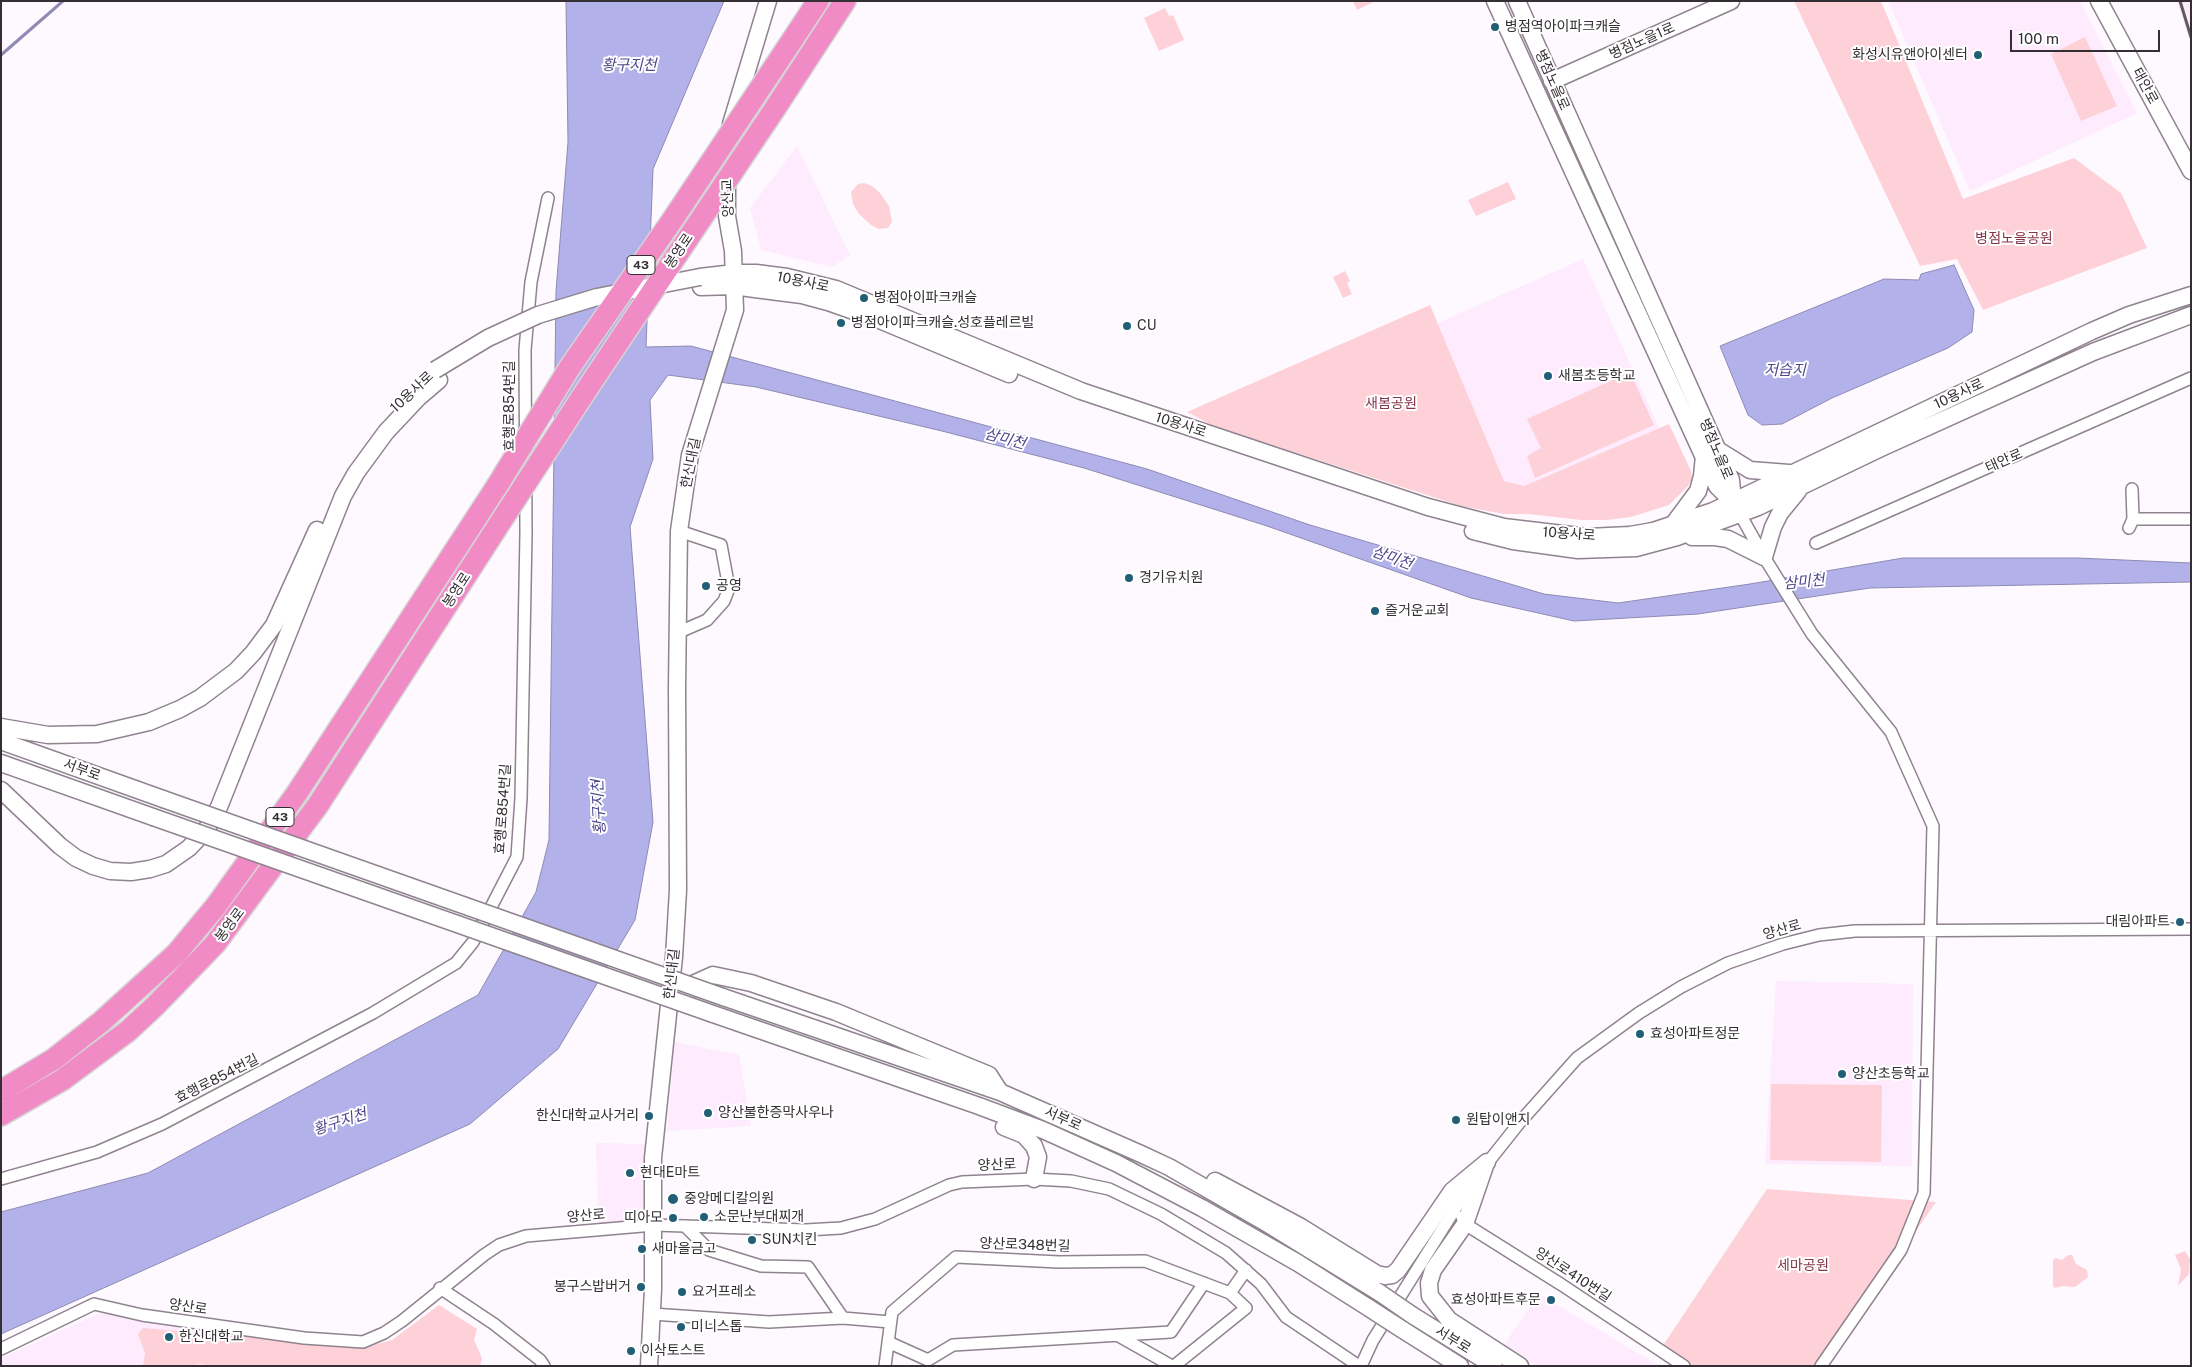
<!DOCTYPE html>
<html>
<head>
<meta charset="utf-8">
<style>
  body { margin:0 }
  #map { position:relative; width:2192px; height:1367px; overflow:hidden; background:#fef9fe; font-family:"Public Sans",sans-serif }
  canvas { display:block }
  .frame { position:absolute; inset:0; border:2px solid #342f34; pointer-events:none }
  .scale { position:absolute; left:2010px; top:30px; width:150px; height:22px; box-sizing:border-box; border:2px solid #342f34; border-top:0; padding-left:6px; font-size:15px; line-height:18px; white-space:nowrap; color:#342f34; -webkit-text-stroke:4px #fff; paint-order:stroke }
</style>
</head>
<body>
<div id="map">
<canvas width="2192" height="1367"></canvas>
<div class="frame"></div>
<div class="scale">100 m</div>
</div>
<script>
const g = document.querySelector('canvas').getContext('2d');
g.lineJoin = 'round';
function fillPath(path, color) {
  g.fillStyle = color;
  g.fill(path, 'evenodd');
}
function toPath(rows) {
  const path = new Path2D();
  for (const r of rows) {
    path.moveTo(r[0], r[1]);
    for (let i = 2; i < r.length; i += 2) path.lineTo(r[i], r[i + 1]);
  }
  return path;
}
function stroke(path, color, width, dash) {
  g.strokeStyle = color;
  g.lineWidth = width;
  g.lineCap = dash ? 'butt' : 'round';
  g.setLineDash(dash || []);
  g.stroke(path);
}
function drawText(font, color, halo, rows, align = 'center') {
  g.font = font + ' "Public Sans","Noto Sans KR",sans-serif';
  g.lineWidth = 4;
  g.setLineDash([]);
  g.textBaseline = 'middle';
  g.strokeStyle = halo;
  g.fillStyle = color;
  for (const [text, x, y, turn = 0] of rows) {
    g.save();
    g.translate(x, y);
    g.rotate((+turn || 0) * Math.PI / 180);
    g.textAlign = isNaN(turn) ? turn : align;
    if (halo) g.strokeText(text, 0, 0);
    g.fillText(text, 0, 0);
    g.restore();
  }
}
fillPath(toPath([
  [1888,1,2080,1,2137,113,1970,191],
  [2177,1,2191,1,2191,46],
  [797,146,850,255,832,267,761,250,750,208],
  [1583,259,1659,428,1524,486,1504,481,1438,323],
  [1776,981,1913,984,1912,1166,1765,1164],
  [675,1042,739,1055,751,1126,667,1131],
  [596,1143,647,1144,648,1224,598,1228],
  [1539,1294,1658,1365,1536,1366,1503,1346],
  [100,1313,222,1330,362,1345,429,1356,435,1366,1,1366,1,1358]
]), '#feebfe');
fillPath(toPath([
  [1353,1,1376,1,1357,10],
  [1794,1,1881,1,1963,199,2074,158,2121,193,2147,248,1983,310,1957,259,1920,266],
  [1165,8,1169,16,1173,15,1184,40,1159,51,1144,18],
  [2085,37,2117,106,2081,121,2051,54],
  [1508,182,1516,199,1476,216,1468,200],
  [864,183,872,186,880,193,889,206,892,222,888,228,879,229,871,225,859,214,853,204,851,192,858,184],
  [1345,271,1350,281,1347,283,1352,294,1343,298,1333,277],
  [1430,305,1504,481,1524,486,1669,424,1691,471,1692,479,1688,486,1669,505,1631,517,1607,520,1581,520,1529,514,1504,514,1461,506,1213,426,1187,412],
  [1630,372,1654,425,1535,478,1527,456,1541,448,1527,419],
  [1771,1084,1882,1085,1881,1162,1770,1160],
  [1767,1189,1936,1202,1822,1366,1684,1366,1660,1350],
  [2185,1251,2190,1259,2189,1274,2178,1286,2181,1269,2175,1255],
  [2068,1255,2072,1255,2076,1264,2087,1270,2088,1277,2075,1287,2062,1286,2055,1288,2053,1286,2053,1261,2055,1258,2062,1260],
  [439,1305,477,1329,474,1340,482,1358,480,1366,218,1366,197,1364,197,1366,143,1366,145,1353,138,1334,143,1328,365,1347,392,1340]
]), '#fed1d9');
const water = toPath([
  [566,1,724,1,653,169,646,347,691,346,1147,469,1310,525,1544,594,1618,603,1750,584,1903,558,2078,558,2191,563,2191,582,1870,588,1698,614,1574,621,1471,598,1267,526,1084,468,942,431,756,387,668,375,650,400,653,459,630,527,653,822,635,920,558,1049,470,1124,1,1334,1,1212,148,1173,478,995,536,892,549,840,556,291,568,142,566,1],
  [1954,265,1974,310,1972,332,1948,348,1832,398,1782,424,1762,425,1748,415,1720,346,1884,279,1919,280,1921,274,1954,265]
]);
fillPath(water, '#b3b1ea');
stroke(water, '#8d8ab3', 1);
stroke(toPath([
  [1,55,63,1]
]), '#8d8ab3', 3);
const street = toPath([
  [2132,489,2133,519],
  [1736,507,1764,557,1812,634,1891,732,1933,826,1924,1193,1901,1250,1821,1366],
  [2129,528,2133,519,2191,519],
  [1816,543,2191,378],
  [677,633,707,620,724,601,729,588,721,545,679,531],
  [1,1179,97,1152,162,1124,373,1013,456,963,473,942,517,857,521,798,526,533,525,350,531,282,548,198],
  [1462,1217,1465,1224,1562,1285,1684,1366],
  [685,1226,709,1250,761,1266,808,1267,843,1318],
  [440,1288,494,1324,540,1360,544,1366],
  [652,1314,769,1322,843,1318,890,1322],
  [1117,1335,1172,1366],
  [888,1342,928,1360,953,1345,1171,1332,1204,1283],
  [1,1349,94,1304,142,1315,304,1338,363,1342,384,1333,402,1321,484,1255,499,1245,526,1236,654,1225,806,1230,841,1228,875,1219,949,1185,962,1182,1034,1179,1071,1181,1109,1189,1161,1214,1226,1253,1261,1284,1286,1317,1359,1366],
  [885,1366,892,1312,956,1257,1059,1262,1145,1261,1230,1293,1246,1270],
  [1174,1366,1246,1308,1230,1293],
  [1361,1366,1373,1340,1470,1185,1520,1122,1577,1058,1639,1013,1681,987,1728,963,1783,944,1819,935,1855,931,2191,929]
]);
const secondary = toPath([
  [1495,1,1717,486,1733,502],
  [1517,1,1731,480,1733,502],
  [2099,1,2191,171],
  [1552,81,1731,1],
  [700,277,734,273,756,273,787,277,836,289,1081,391,1428,507,1504,527,1588,537,1630,535,1653,531,1713,511,2092,331,2129,315,2191,295],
  [701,287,734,286,755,289,802,295,828,302,882,321,1009,374],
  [1672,526,1698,491,1702,476,1704,456,1715,455,1718,450,1750,470,1789,473],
  [1473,531,1513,541,1578,550,1636,548,1677,537,1758,507,1881,448,2093,352,2191,315],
  [1692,537,1715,537,1728,539,1764,557,1773,527,1780,513,1798,491],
  [1,727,48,735,97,734,149,722,180,709,200,698,236,671,253,653,274,625,317,530],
  [1,741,163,799],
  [1,763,153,817],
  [1,790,60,846,76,858,93,866,110,871,131,872,150,869,166,864,189,848,206,830,219,807,343,496,356,473,386,432,418,398,439,380],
  [669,997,683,998,693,984,713,975,751,983,836,1012,989,1075,1000,1092],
  [723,997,1000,1092,1141,1154,1169,1167,1263,1221,1380,1293],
  [713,1014,979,1106,1043,1130,1116,1163,1202,1208,1298,1263,1369,1308],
  [1004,1127,1024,1135,1034,1146,1038,1157,1034,1179],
  [1486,1163,1465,1224,1433,1270,1429,1283,1430,1296,1449,1320,1520,1366],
  [1215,1181,1301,1227,1377,1274,1385,1276,1392,1275,1398,1270,1452,1191,1487,1162],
  [1412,1315,1494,1366],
  [1403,1330,1460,1366],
  [649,1366,653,1289,653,1158,674,957,678,890,677,688,679,531,690,455,735,310,733,251,727,216,727,156,731,124,768,1]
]);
const highway = toPath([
  [789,45,818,1],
  [776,107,845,1],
  [1,1091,54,1059,101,1022,176,954,216,906,297,793,497,486],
  [1,1115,62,1080,128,1031,155,1006,215,944,318,805,494,532]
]);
stroke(street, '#8f838f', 14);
stroke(secondary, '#8f838f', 19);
stroke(highway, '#d6d5d6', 24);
stroke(street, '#fff', 11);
stroke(secondary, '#fff', 16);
stroke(highway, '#f18bc5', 21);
stroke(toPath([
  [2180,1,2191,37]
]), '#5f5a5f', 3);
const secondaryBridge = toPath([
  [435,370,488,338,538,315,597,297,700,277],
  [163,799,723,997],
  [153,817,713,1014],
  [1380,1293,1412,1315],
  [1369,1308,1403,1330]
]);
const highwayBridge = toPath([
  [497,486,570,367,673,219,789,45],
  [494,532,591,383,776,107]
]);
stroke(secondaryBridge, '#8f838f', 19, []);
stroke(highwayBridge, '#d6d5d6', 24, []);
stroke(secondaryBridge, '#fff', 16);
stroke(highwayBridge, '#f18bc5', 21);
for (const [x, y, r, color] of [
  [1495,27,5,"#215f76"],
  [1978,55,5,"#215f76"],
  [864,298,5,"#215f76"],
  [841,323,5,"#215f76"],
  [1127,326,5,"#215f76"],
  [1548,376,5,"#215f76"],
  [1129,578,5,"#215f76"],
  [706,586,5,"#215f76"],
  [1375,611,5,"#215f76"],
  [2180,922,5,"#215f76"],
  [1640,1034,5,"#215f76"],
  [1842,1074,5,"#215f76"],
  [708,1113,5,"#215f76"],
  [649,1116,5,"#215f76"],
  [1456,1120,5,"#215f76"],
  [630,1173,5,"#215f76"],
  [673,1199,6,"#215f76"],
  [704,1217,5,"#215f76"],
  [673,1218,5,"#215f76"],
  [752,1240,5,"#215f76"],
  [642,1249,5,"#215f76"],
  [641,1287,5,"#215f76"],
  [682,1292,5,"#215f76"],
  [1551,1300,5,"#215f76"],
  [681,1327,5,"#215f76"],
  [169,1337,5,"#215f76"],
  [631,1351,5,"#215f76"]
]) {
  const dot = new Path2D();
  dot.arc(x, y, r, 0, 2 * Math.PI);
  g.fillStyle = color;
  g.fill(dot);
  stroke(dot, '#fff', 2);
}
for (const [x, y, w] of [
  [641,265,28],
  [280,817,28]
]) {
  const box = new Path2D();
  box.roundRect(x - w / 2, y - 9.5, w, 19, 4);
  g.fillStyle = '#fff';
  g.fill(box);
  stroke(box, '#342f34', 1);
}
drawText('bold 12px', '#342f34', null, [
  ["43",641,265],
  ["43",280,817]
]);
drawText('14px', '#342f34', '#fff', [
  ["병점역아이파크캐슬",1505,27],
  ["화성시유앤아이센터",1968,55,"right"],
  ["병점아이파크캐슬",874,298],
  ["병점아이파크캐슬.성호플레르빌",851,323],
  ["CU",1137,326],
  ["새봄초등학교",1558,376],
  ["경기유치원",1139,578],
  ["공영",716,586],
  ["즐거운교회",1385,611],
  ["대림아파트",2170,922,"right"],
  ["효성아파트정문",1650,1034],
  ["양산초등학교",1852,1074],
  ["양산불한증막사우나",718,1113],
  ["한신대학교사거리",639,1116,"right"],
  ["원탑이앤지",1466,1120],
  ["현대E마트",640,1173],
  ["중앙메디칼의원",684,1199],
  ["소문난부대찌개",714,1217],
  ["띠아모",663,1218,"right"],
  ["SUN치킨",762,1240],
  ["새마을금고",652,1249],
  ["봉구스밥버거",631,1287,"right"],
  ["요거프레소",692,1292],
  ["효성아파트후문",1541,1300,"right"],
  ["미니스톱",691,1327],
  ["한신대학교",179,1337],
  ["이삭토스트",641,1351]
], 'left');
drawText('14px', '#342f34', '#fff', [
  ["병점노을1로",1642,41,-24],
  ["병점노을로",1552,80,66],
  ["태안로",2145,86,62],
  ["양산교",728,198,-92],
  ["봉영로",679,251,-56],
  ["10용사로",803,282,12],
  ["10용사로",412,392,-43],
  ["10용사로",1959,394,-25],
  ["효행로854번길",510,406,-90],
  ["10용사로",1181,425,18],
  ["병점노을로",1716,449,67],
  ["태안로",2004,461,-24],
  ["한신대길",691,463,-79],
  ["10용사로",1569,534,4],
  ["봉영로",457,590,-57],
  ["서부로",82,770,20],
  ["효행로854번길",503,809,-86],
  ["봉영로",230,925,-53],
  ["양산로",1782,930,-16],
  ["한신대길",672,974,-84],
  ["효행로854번길",217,1079,-27],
  ["서부로",1063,1119,24],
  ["양산로",997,1165,-2],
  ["양산로",586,1216,-5],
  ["양산로348번길",1025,1245,2],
  ["양산로410번길",1573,1275,33],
  ["양산로",188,1307,8],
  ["서부로",1453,1340,32]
]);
drawText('14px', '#84354b', '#fff', [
  ["병점노을공원",2014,239],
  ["새봄공원",1391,404],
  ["세마공원",1803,1266]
]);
drawText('italic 15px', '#4f478d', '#fff', [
  ["황구지천",629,65],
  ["저습지",1785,370],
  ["삼미천",1005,439,15],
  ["삼미천",1392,558,20],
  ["삼미천",1804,582,-6],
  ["황구지천",599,807,-93],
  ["황구지천",340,1122,-18]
]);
</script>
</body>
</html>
